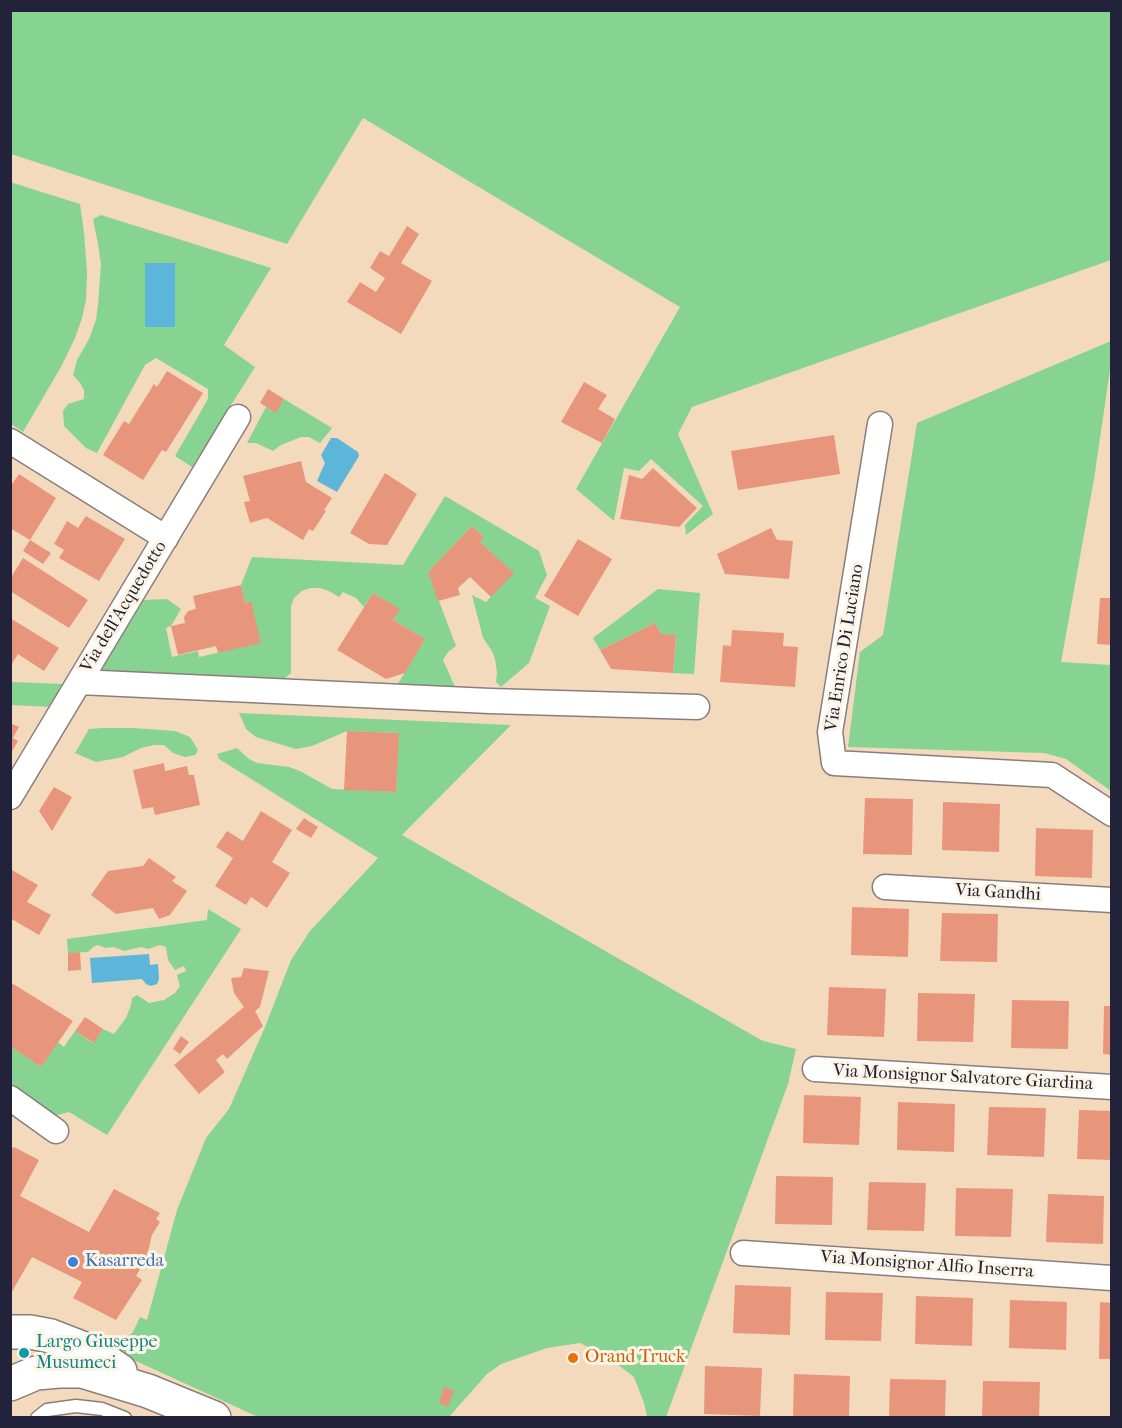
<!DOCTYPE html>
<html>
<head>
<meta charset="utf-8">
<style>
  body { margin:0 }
  #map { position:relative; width:1122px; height:1428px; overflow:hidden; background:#f3dabd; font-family:"IM FELL French Canon",serif }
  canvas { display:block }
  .frame { position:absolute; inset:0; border:12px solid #22223b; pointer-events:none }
</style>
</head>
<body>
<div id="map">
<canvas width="1122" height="1428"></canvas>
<div class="frame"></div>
</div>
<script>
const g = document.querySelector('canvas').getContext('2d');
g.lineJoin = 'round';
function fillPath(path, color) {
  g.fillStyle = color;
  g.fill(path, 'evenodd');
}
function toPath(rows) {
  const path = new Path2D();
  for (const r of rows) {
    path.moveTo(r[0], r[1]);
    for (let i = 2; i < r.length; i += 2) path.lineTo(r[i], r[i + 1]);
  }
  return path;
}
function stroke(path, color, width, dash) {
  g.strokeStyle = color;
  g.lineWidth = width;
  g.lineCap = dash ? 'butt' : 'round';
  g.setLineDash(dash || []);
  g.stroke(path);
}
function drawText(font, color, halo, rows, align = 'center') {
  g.font = font + ' "IM FELL French Canon",serif';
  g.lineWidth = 6;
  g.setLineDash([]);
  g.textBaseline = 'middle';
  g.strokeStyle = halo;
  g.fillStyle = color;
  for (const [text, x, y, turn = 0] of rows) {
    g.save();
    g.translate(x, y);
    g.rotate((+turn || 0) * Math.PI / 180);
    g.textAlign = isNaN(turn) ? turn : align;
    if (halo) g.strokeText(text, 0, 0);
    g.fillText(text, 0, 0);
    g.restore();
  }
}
fillPath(toPath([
  [11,10,1111,11,1111,260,692,407,678,434,713,514,686,535,685,525,703,506,651,459,639,471,624,468,614,521,576,489,680,307,363,118,287,244,11,154],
  [10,182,80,204,84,232,87,272,86,300,82,318,75,338,62,365,23,432,11,424],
  [101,215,271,268,224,345,255,367,192,467,175,456,208,399,208,389,156,358,145,365,97,453,86,448,64,426,63,411,68,404,84,399,84,390,80,383,73,375,77,360,89,339,96,320,98,305,101,265,98,244,93,219],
  [1111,341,1111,363,1094,479,1061,662,1111,665,1111,791,1066,759,1044,753,848,747,860,652,883,635,917,423],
  [284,399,332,428,320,443,309,437,301,437,281,445,273,451,256,443,247,443,266,407,276,412],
  [445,496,539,551,547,575,535,598,550,606,529,663,501,687,496,682,497,672,495,659,492,651,483,638,472,595,486,602,513,573,480,542,484,537,472,526,428,572,456,646,448,652,443,660,456,689,396,687,425,639,393,620,399,609,373,593,364,607,356,598,343,592,339,597,329,591,320,588,310,588,302,591,294,598,291,606,291,673,283,680,100,673,144,600,167,599,181,609,171,626,166,628,172,657,198,651,199,657,260,643,250,601,245,603,241,585,252,557,403,565],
  [658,589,700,593,694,674,673,673,676,636,661,634,655,623,600,650,593,638],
  [11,682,63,684,51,707,11,705],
  [239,713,511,725,402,835,763,1041,796,1049,788,1084,666,1417,647,1417,644,1403,634,1377,609,1358,580,1343,547,1348,501,1364,487,1374,448,1418,258,1417,136,1361,117,1354,115,1348,133,1332,140,1317,147,1320,177,1210,206,1138,229,1109,265,1027,291,960,310,931,378,858,219,759,217,754,237,748,249,759,257,763,289,767,300,771,332,789,396,792,398,733,347,731,312,746,296,749,256,737,246,729],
  [102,728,133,728,175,731,190,737,198,750,195,755,185,757,173,753,164,745,154,745,141,748,123,757,96,762,75,753,89,729],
  [208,909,241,929,107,1135,69,1112,53,1116,11,1084,11,1046,41,1067,58,1042,64,1047,75,1031,93,1043,103,1029,114,1034,126,1018,131,1005,132,998,137,995,149,1003,164,1000,175,993,180,986,177,975,186,971,184,966,175,970,168,960,166,947,160,945,148,949,141,947,124,951,114,947,105,948,98,945,93,947,88,952,68,953,67,939,207,920]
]), '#86d392');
fillPath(toPath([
  [145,263,175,263,175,327,145,327],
  [331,438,337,438,358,452,359,456,337,492,317,481,325,463,321,455],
  [149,954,150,965,158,964,159,979,157,984,151,986,146,984,142,979,92,983,90,958]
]), '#5db6da');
fillPath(toPath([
  [407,226,419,234,401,263,432,281,401,334,347,302,360,282,376,292,385,278,370,268,380,251,389,256],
  [167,371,203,393,166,452,162,450,143,480,103,455,124,421,129,424,154,384,157,387],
  [584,382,607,395,598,409,615,419,602,443,561,422],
  [268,389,284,399,276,413,260,403],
  [834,435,840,474,738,490,731,451],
  [301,461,306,482,332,498,324,510,326,511,313,531,309,529,303,540,267,518,250,523,244,502,250,501,243,476],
  [653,468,697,508,679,527,620,519,629,475,642,479],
  [385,473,417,494,387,545,369,544,350,533],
  [19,474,56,498,30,540,10,528,10,487],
  [86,516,125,539,99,581,59,558,64,550,54,544,67,521,78,528],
  [472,526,484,537,480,542,514,573,491,597,470,577,458,588,460,595,438,601,428,572],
  [771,528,777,540,793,541,789,579,725,574,717,554],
  [578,539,612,559,578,616,544,596],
  [30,540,51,553,43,564,23,551],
  [23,558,88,600,69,628,10,591,10,579],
  [241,585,245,603,251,601,261,643,218,653,216,646,178,655,171,626,185,623,184,617,188,611,196,609,193,596],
  [373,593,400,609,393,620,425,639,405,673,386,679,337,650],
  [1100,598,1112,598,1112,645,1097,644],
  [10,618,59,648,44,671,18,654,10,667],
  [655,623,661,634,676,635,673,673,611,669,600,650],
  [732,630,784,633,783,646,798,647,795,687,720,682,723,645,731,646],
  [10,723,19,727,13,738,18,741,10,755],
  [347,731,399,733,396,792,344,790],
  [164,763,165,771,187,766,189,775,194,775,200,805,155,815,153,807,142,809,133,770],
  [54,787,72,797,52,831,39,811],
  [865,798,913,799,912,855,863,854],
  [943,802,1000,804,999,852,942,850],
  [261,811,292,830,272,862,290,873,267,908,251,897,246,905,215,886,233,858,216,847,227,831,243,841],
  [304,818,318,827,311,838,296,829],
  [1036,828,1093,830,1092,878,1035,876],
  [149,858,176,877,172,881,187,891,170,915,159,919,153,908,116,914,91,895,108,871,143,866],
  [10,869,38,885,27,902,51,915,39,935,10,918],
  [852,907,909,909,908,957,851,955],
  [942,913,998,914,997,962,940,961],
  [80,952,81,970,68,971,68,953],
  [244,968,269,971,260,1007,255,1011,263,1026,227,1059,223,1054,216,1060,225,1072,199,1094,174,1065,244,1007,234,993,231,978,241,977],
  [10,982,73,1021,41,1067,10,1046,10,1029,12,1026,10,1018],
  [829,987,886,989,884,1037,827,1035],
  [918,993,975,994,973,1042,917,1041],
  [1012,1000,1069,1001,1068,1049,1011,1048],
  [1104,1006,1112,1006,1112,1055,1103,1054],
  [85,1017,103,1029,94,1043,75,1031],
  [181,1036,189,1042,180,1054,173,1049],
  [804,1095,861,1097,859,1145,803,1143],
  [898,1102,955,1104,954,1152,897,1150],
  [989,1107,1046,1108,1044,1157,987,1155],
  [1079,1110,1112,1111,1112,1160,1077,1159],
  [14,1147,39,1160,20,1196,89,1232,114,1189,160,1213,156,1219,160,1222,152,1235,146,1259,136,1276,142,1280,116,1320,73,1298,82,1282,32,1257,10,1295,10,1150],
  [776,1176,833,1177,832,1225,775,1224],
  [869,1182,926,1183,924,1231,867,1230],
  [956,1188,1013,1189,1011,1237,955,1236],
  [1048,1194,1104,1196,1103,1244,1046,1242],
  [735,1285,791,1287,790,1335,733,1333],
  [826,1292,883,1293,881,1341,825,1340],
  [916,1296,973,1298,972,1346,915,1344],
  [1010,1300,1067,1302,1066,1350,1009,1348],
  [1100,1302,1112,1303,1112,1359,1099,1359],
  [705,1366,762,1368,760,1416,704,1414],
  [794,1374,850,1376,849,1418,793,1418],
  [890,1379,946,1380,945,1418,889,1418],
  [983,1381,1040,1382,1039,1418,982,1418],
  [444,1387,454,1390,448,1407,439,1403]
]), '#e8967b');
const service = toPath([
  [37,1418,47,1410,76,1406,102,1409,125,1418]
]);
const minor = toPath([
  [880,424,830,732,834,763,1052,775,1112,814],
  [10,441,166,538],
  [79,682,490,701,697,707],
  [10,797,238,417],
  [885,887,1112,900],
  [815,1069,1112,1087],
  [10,1098,56,1131],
  [743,1253,1112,1278]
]);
const secondary = toPath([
  [10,1332,30,1332,51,1336,92,1352,120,1371],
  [10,1384,36,1373,59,1371,82,1371,148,1391,214,1418]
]);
stroke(service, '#8a7e7c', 15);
stroke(minor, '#8a7e7c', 27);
stroke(secondary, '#8a7e7c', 36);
stroke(service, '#fff', 12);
stroke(minor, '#fff', 24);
stroke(secondary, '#fff', 33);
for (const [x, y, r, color] of [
  [73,1262,6,"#3f7fe0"],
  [24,1353,6,"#0f9aa8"],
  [573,1358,6,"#e8710a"]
]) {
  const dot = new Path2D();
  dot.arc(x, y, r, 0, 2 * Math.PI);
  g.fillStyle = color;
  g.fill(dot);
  stroke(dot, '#fcf5e5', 2);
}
drawText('18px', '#22223b', '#fcf5e5', [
  ["Via dell'Acquedotto",124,607,-59],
  ["Via Enrico Di Luciano",845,648,-81],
  ["Via Gandhi",998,893,3],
  ["Via Monsignor Salvatore Giardina",963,1078,3],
  ["Via Monsignor Alfio Inserra",927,1265,4]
]);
drawText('18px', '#366cbe', '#fcf5e5', [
  ["Kasarreda",85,1262]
], 'left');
drawText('18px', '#0d838f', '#fcf5e5', [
  ["Largo Giuseppe",36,1343],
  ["Musumeci",36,1364]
], 'left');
drawText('18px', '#c56008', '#fcf5e5', [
  ["Orand Truck",585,1358]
], 'left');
</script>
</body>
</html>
